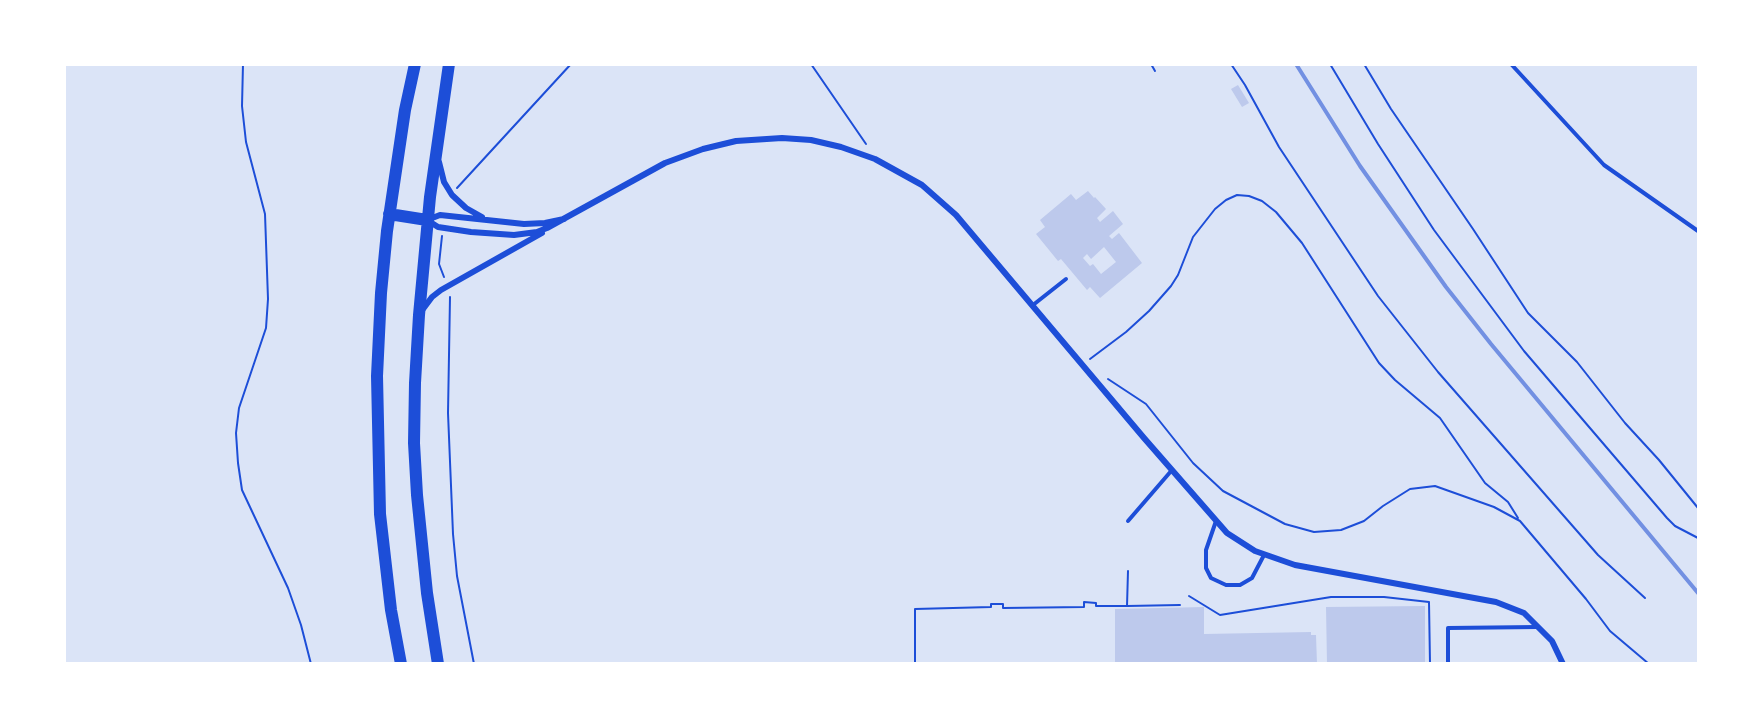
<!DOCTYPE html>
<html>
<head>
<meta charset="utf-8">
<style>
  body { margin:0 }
  #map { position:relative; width:1763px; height:728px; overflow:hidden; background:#f2f2f2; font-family:Raleway,sans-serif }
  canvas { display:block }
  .frame { position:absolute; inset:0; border:66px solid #fff; pointer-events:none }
</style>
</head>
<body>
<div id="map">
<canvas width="1763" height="728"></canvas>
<div class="frame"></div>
</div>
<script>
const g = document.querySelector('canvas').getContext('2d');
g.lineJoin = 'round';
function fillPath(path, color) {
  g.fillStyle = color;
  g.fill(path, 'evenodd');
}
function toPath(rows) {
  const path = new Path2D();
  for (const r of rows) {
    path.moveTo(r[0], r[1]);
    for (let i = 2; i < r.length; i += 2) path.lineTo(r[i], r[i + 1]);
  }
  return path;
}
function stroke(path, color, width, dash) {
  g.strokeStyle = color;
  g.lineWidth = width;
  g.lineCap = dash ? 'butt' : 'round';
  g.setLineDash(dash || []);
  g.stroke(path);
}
fillPath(toPath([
  [64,65,1698,65,1698,663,65,663]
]), '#dbe4f7');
fillPath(toPath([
  [1238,85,1249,103,1242,107,1231,89],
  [1088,191,1094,198,1095,197,1106,209,1097,218,1100,222,1113,211,1123,224,1109,236,1112,239,1119,233,1142,263,1100,298,1090,287,1087,290,1061,259,1058,261,1036,234,1045,227,1040,220,1071,194,1076,200],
  [1104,247,1116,262,1101,274,1093,264,1090,266,1083,258,1087,254,1091,259],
  [1425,606,1425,664,1327,664,1326,607],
  [1204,607,1204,634,1311,632,1311,635,1316,635,1317,664,1115,664,1115,609]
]), '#bdc9ec');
stroke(toPath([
  [243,64,242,106,246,142,265,214,268,299,266,328,239,408,236,433,238,463,242,490,288,588,301,625,311,664],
  [811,64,866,144],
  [1151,64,1155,71],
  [1231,64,1245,85,1279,147,1378,296,1438,372,1598,555,1645,598],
  [1330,64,1378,144,1434,230,1524,351,1667,518,1675,526,1698,538],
  [1364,64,1391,109,1473,229,1528,313,1577,362,1625,423,1659,460,1698,508],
  [457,188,571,64],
  [442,236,439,264,444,277],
  [450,297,448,413,453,534,457,576,474,664],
  [1090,359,1126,332,1149,311,1171,286,1178,275,1193,237,1215,209,1226,200,1237,195,1249,196,1262,201,1276,212,1302,243,1379,363,1395,380,1440,418,1485,483,1508,502,1518,518],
  [1108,379,1146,404,1193,463,1223,491,1285,524,1314,532,1341,530,1364,521,1383,506,1410,489,1435,486,1494,507,1520,521,1586,599,1610,631,1649,664],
  [1189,596,1220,615,1331,597,1384,597,1429,602,1430,664],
  [1127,606,1180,605],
  [915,664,915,609,991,607,991,604,1003,604,1003,608,1084,607,1084,602,1096,603,1096,606,1127,606,1128,571]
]), '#1d4ed8', 2);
stroke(toPath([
  [1511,64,1604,165,1698,231],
  [1033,305,1066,279],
  [1128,521,1172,470],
  [1216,521,1206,550,1206,568,1211,578,1226,585,1240,585,1252,578,1264,555],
  [1448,664,1448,628,1537,627]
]), '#1d4ed8', 4);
stroke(toPath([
  [439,162,444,182,452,195,466,208,482,217],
  [564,219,545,223,524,224,440,215,427,220,438,227,471,232,514,235,537,232,547,228,665,163,703,149,736,141,782,138,811,140,841,147,875,159,922,185,956,215,1144,438,1227,533,1255,551,1295,565,1496,602,1524,613,1552,641,1563,664],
  [423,309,432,297,441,290,542,233]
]), '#1d4ed8', 6);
stroke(toPath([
  [389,214,427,220],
  [401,664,391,610,380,514,377,376,381,293,387,231,405,110,415,64],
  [438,664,427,593,417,495,414,443,415,383,419,315,430,197,449,64]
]), '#1d4ed8', 12);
stroke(toPath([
  [1296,64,1360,166,1446,287,1491,344,1698,593]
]), '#7290e2', 4);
</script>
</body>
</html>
